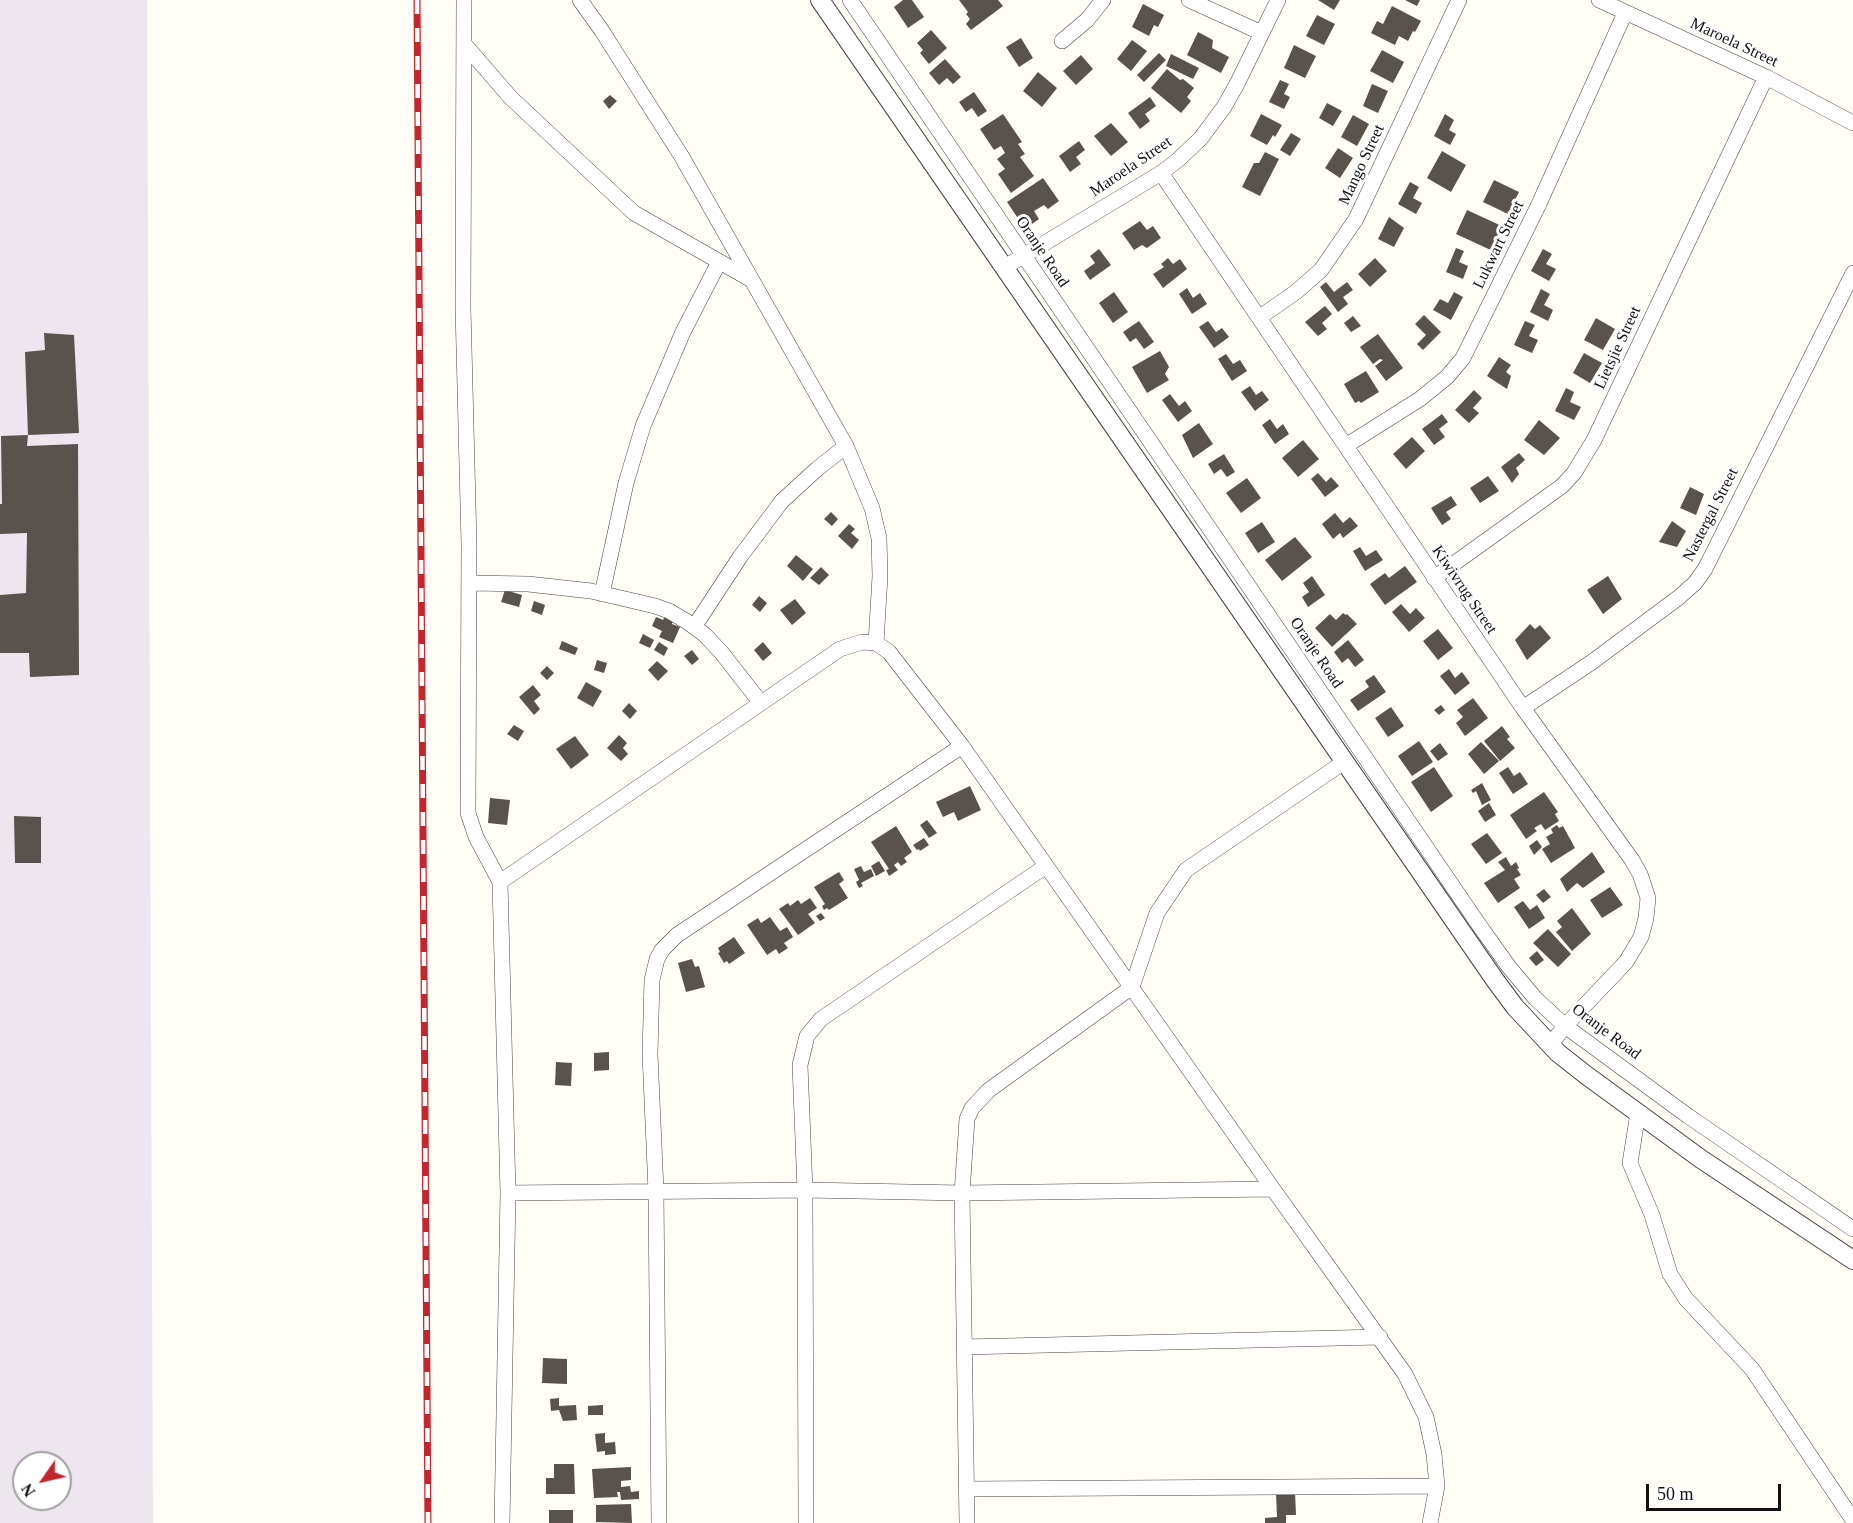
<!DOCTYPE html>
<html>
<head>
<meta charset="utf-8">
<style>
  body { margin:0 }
  #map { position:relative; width:1853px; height:1523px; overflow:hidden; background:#fffdf5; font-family:"Times New Roman",serif }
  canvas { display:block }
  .north { position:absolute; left:12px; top:1451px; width:60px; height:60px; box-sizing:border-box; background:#fff; border:2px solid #a0a0a0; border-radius:50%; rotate:236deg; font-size:16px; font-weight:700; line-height:24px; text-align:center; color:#111 }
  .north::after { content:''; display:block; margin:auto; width:21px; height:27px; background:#c4262e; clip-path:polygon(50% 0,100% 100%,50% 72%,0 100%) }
  .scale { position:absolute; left:1646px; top:1484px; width:135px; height:27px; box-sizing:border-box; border:3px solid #111; border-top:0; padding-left:8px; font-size:18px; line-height:21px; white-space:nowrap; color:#111; -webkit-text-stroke:4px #fff; paint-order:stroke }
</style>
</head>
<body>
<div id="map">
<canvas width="1853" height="1523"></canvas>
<div class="north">N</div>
<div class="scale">50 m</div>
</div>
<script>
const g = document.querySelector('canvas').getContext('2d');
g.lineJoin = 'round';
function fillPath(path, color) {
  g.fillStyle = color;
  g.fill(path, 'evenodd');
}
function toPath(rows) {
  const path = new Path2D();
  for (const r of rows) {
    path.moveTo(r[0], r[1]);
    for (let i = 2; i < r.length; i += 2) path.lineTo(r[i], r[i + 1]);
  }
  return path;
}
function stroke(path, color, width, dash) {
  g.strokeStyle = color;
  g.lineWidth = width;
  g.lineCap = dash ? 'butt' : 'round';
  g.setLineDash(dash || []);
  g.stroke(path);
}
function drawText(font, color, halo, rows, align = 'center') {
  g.font = font + ' "Times New Roman",serif';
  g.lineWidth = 6;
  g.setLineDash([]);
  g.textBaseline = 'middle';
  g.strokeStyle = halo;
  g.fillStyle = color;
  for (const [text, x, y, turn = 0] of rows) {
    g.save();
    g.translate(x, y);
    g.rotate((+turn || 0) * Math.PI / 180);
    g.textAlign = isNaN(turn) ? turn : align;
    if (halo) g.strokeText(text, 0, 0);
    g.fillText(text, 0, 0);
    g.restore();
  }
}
fillPath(toPath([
  [0,0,147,0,153,1523,0,1523],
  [24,1463,60,1463,60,1499,24,1499]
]), '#eee6ef');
fillPath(toPath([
  [903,0,912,0,924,17,908,28,894,7],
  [959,0,998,0,1003,6,971,30,966,24,970,19,966,14,968,12],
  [1318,0,1340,0,1334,10],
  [1405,0,1420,0,1417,6],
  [1143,4,1164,15,1158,27,1154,25,1149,36,1132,27],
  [1392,6,1421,21,1415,32,1413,31,1408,41,1399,36,1395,45,1371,33,1377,21,1383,24],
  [1317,15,1335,24,1324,45,1306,36],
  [931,30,947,48,929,64,920,53,923,50,917,43],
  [1198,32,1213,40,1212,48,1229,57,1221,73,1187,55],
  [1021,38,1033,58,1019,67,1006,47],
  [1132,40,1147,51,1131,71,1117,59],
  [1294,45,1316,56,1305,78,1284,68],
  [1382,50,1404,62,1393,83,1370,71],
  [1159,53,1166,60,1144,82,1137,75],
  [1171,54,1199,68,1193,79,1166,66],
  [1081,55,1093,69,1076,85,1063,71],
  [945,59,961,77,953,84,947,78,939,85,929,73],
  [1167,69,1180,80,1183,79,1194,88,1187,97,1191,101,1181,113,1151,88],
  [1038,72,1057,88,1042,107,1023,91],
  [1280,80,1289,84,1284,94,1290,97,1284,109,1269,102],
  [1372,84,1388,91,1378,113,1363,106],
  [974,92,987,111,978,117,972,108,966,112,959,102],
  [610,95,617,101,609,109,603,101],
  [1150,97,1156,106,1145,114,1150,121,1140,129,1128,113],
  [1327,103,1342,111,1333,126,1319,118],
  [1003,114,1022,142,1018,144,1025,154,1020,157,1034,176,1011,193,998,174,1005,169,997,159,1005,153,1001,146,994,150,980,129],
  [1261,114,1282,125,1275,137,1273,135,1267,145,1250,136],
  [1445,114,1454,120,1449,130,1456,134,1450,145,1434,136],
  [1353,115,1369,124,1357,146,1341,137],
  [1111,123,1128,142,1111,156,1094,136],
  [1291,133,1301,139,1290,156,1280,150],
  [1079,141,1085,150,1076,157,1081,164,1070,172,1059,156],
  [1338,148,1353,158,1340,178,1325,168],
  [1442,151,1466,165,1451,192,1427,178],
  [1265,152,1279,159,1260,196,1242,187,1254,163,1259,163],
  [1043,178,1059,201,1048,209,1044,205,1034,211,1039,219,1025,229,1007,202],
  [1494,180,1519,192,1508,214,1483,202],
  [1410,182,1419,187,1413,198,1422,203,1416,214,1398,204],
  [1467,210,1506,228,1495,252,1456,234],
  [1389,217,1404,228,1394,247,1378,239],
  [1140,221,1147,230,1153,226,1161,238,1147,248,1142,245,1134,250,1122,233],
  [1456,248,1464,251,1459,262,1468,266,1463,279,1446,272],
  [1099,249,1111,265,1090,280,1084,271,1095,263,1090,256],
  [1543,249,1552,254,1546,264,1556,269,1549,281,1531,271],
  [1168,258,1173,264,1180,259,1187,269,1163,288,1153,274,1164,267,1161,264],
  [1375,258,1387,271,1370,287,1358,274],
  [1326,282,1334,292,1347,282,1353,290,1343,297,1348,304,1338,312,1320,287],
  [1187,288,1193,298,1200,293,1207,304,1192,314,1179,294],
  [1541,289,1550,294,1544,305,1553,310,1548,321,1530,312],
  [1114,292,1128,312,1113,323,1099,303],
  [1454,292,1463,297,1451,320,1433,310,1440,299,1448,303],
  [1325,306,1332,314,1322,323,1327,329,1318,336,1305,322],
  [1424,315,1441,332,1423,350,1417,344,1426,335,1415,324],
  [1353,316,1361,326,1351,332,1344,323],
  [1596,318,1615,329,1603,350,1584,340],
  [1139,321,1154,342,1144,349,1136,338,1130,342,1123,332],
  [1208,321,1216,332,1222,328,1229,337,1214,348,1199,327],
  [1525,321,1535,325,1529,336,1538,340,1532,353,1514,345],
  [44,333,74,335,79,433,28,435,25,352,45,350],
  [1378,334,1403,368,1386,381,1375,366,1383,360,1380,359,1373,364,1360,347],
  [1160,351,1169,367,1165,374,1169,380,1147,393,1132,367],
  [1584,353,1602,363,1590,383,1573,373],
  [1226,354,1233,364,1240,360,1247,371,1232,381,1218,359],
  [1499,357,1511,365,1506,372,1511,376,1507,389,1487,376],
  [1366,371,1379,392,1361,403,1359,401,1355,403,1344,384],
  [1250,386,1256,395,1262,391,1269,400,1255,411,1241,392],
  [1566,388,1574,392,1570,402,1581,407,1574,420,1555,411],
  [1474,390,1482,398,1473,408,1479,413,1469,423,1455,410],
  [1170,394,1179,406,1185,401,1192,411,1178,422,1162,400],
  [1442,414,1448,422,1439,429,1445,437,1434,445,1422,429],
  [1270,419,1277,429,1283,424,1289,434,1275,444,1262,425],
  [1539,420,1560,438,1544,455,1524,440],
  [1199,423,1213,444,1193,458,1182,435],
  [28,435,27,446,78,444,79,675,30,677,29,653,0,653,0,595,26,593,27,533,0,534,0,504,2,504,1,436],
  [1412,437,1425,451,1406,469,1393,454],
  [1303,440,1319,459,1298,477,1282,458],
  [1519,453,1525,460,1516,468,1519,474,1512,483,1501,467],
  [1224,454,1235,472,1227,477,1221,469,1214,474,1208,464],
  [1318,473,1326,482,1331,477,1339,486,1325,497,1311,479],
  [1488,476,1499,491,1480,503,1470,488],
  [1247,478,1261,498,1241,513,1226,493],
  [1690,487,1704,494,1696,515,1680,508],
  [1451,496,1457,505,1446,512,1451,519,1442,525,1431,508],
  [831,512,838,519,832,526,824,519],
  [1335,513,1343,523,1350,517,1358,526,1343,538,1340,533,1333,539,1322,524],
  [1672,521,1686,531,1677,547,1659,542],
  [1262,522,1275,542,1258,553,1245,533],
  [849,524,855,529,851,533,859,540,852,549,838,536],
  [1295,537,1312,557,1282,581,1265,560],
  [1360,547,1366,556,1376,550,1383,560,1365,571,1353,551],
  [796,555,813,569,803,581,787,566],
  [1405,566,1417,582,1385,605,1370,584,1385,573,1389,578],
  [821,567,829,575,819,585,810,578],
  [1312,576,1325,595,1308,607,1302,597,1309,592,1303,583],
  [1608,576,1622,599,1603,614,1587,590],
  [505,590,522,595,519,607,501,602],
  [759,596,767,603,760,612,752,605],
  [795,599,806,613,792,625,780,610],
  [534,601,545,605,542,615,531,611],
  [1401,604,1410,614,1416,608,1425,618,1409,632,1392,612],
  [1343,613,1346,615,1347,614,1357,624,1332,647,1315,628,1330,614,1336,620],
  [666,614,674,618,672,624,680,627,673,643,659,637,662,631,652,626,656,617,663,620],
  [1530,624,1535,629,1540,625,1551,638,1527,660,1515,640],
  [1438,629,1453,648,1438,660,1423,641],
  [643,634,654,640,650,648,639,643],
  [1348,640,1364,660,1355,667,1348,658,1342,663,1334,652],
  [562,641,578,648,575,655,559,649],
  [659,642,668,648,664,656,654,650],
  [763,642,772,653,763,661,754,650],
  [692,650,699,659,692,665,684,656],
  [597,660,607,663,604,673,594,670],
  [657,661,668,671,658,681,648,670],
  [547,666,554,673,547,680,540,673],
  [1449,669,1455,678,1462,672,1470,683,1455,695,1440,676],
  [1374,675,1386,692,1358,711,1350,700,1369,687,1365,681],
  [586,682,602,691,593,707,577,698],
  [533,685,541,695,534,701,540,709,534,715,519,697],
  [1473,698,1488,718,1465,736,1456,723,1463,717,1457,710],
  [629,703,637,711,630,719,622,711],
  [1441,705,1445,710,1439,715,1434,710],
  [1391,707,1404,726,1388,737,1375,718],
  [514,725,524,731,518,741,507,734],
  [1502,726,1510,737,1507,739,1515,748,1500,761,1484,741],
  [619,735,627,743,623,748,628,754,621,761,607,748],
  [575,736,589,755,571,769,556,749],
  [1419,741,1433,762,1412,776,1398,756],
  [1481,742,1499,761,1484,774,1468,754],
  [1440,743,1448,754,1438,761,1430,751],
  [1434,767,1453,796,1431,812,1411,782],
  [1508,767,1514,776,1520,772,1528,784,1513,794,1499,773],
  [1482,783,1491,800,1482,805,1476,791,1473,793,1471,790],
  [970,786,981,810,958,821,954,812,943,817,936,802],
  [1544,792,1558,812,1555,814,1559,821,1545,830,1541,824,1534,828,1537,831,1526,839,1510,815],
  [490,798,510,800,507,825,488,823],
  [1489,803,1496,815,1485,822,1478,811],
  [14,816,41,817,41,863,15,863],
  [927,820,937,833,929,838,920,825],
  [1557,825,1559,828,1563,826,1575,848,1551,863,1542,849,1550,844,1546,837,1553,833,1551,829],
  [896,826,912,852,904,858,907,862,901,866,898,862,894,865,898,870,889,876,886,870,889,869,871,842],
  [1487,833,1502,853,1486,864,1471,844],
  [924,838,929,845,920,851,919,849,917,850,913,845],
  [1537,840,1542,847,1534,855,1529,846],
  [1592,852,1605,872,1583,888,1577,883,1567,892,1560,879],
  [1506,857,1511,866,1516,862,1519,868,1517,869,1521,875,1514,879,1520,888,1498,903,1484,883,1505,870,1498,862],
  [879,861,885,871,876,876,871,866],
  [861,866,864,872,871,869,874,876,861,883,863,886,859,888,856,882,859,880,854,869],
  [839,872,844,880,839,884,848,898,829,910,827,908,824,910,822,906,825,904,814,887],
  [1610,887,1623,905,1602,918,1590,900],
  [1544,889,1551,897,1543,903,1536,895],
  [810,898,817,908,808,914,815,923,798,935,779,909,788,903,790,906,798,900,801,904],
  [1523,901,1530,910,1537,905,1545,918,1529,929,1514,907],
  [1572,908,1591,934,1572,951,1556,932,1562,927,1557,921],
  [821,913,825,918,820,921,816,916],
  [770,917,780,931,787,927,793,937,784,943,788,948,779,954,776,949,767,955,747,925,758,918,761,923],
  [1548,929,1571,954,1558,967,1533,943],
  [734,937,745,953,729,964,727,961,724,963,718,953,720,952,718,948],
  [1537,951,1544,960,1536,966,1529,958],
  [692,959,695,967,699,966,705,987,686,992,678,963],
  [609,1052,609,1070,594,1071,594,1053],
  [556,1062,572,1063,571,1086,555,1085],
  [543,1358,567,1359,567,1384,542,1383],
  [559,1398,559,1406,576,1405,577,1420,563,1421,559,1410,551,1411,550,1399],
  [603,1405,603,1415,588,1415,588,1406],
  [605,1433,605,1443,615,1442,616,1454,605,1455,605,1451,597,1452,595,1434],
  [554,1464,574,1464,575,1494,546,1494,546,1478,554,1478],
  [631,1467,631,1480,621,1481,621,1487,630,1486,631,1492,639,1491,639,1499,621,1500,620,1492,617,1492,618,1497,594,1498,592,1469],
  [1295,1492,1296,1515,1286,1515,1286,1523,1265,1523,1265,1518,1277,1517,1276,1493],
  [631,1504,632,1523,596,1522,596,1505],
  [549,1510,573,1510,573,1523,549,1523]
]), '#5a524d');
const minor = toPath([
  [464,0,463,308,469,544,468,813,476,837,500,882],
  [580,0,602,31,682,157,846,446,872,508,879,538,880,576,876,643],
  [850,0,1477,922,1509,967,1535,998,1565,1026,1688,1116,1853,1229],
  [1189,0,1262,33],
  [1599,0,1766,77,1853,123],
  [1062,41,1087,20,1103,0],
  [465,45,511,98,634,213,750,279],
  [1161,173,1523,708,1632,860,1640,874,1648,898,1646,918,1641,937,1626,962,1565,1026,1550,1045],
  [1005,267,1161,173,1178,160,1201,138,1224,107,1237,84,1278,0],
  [1260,317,1296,292,1321,270,1356,219,1459,0],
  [1347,445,1420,399,1447,377,1463,358,1539,204,1625,13],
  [1434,578,1562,486,1574,473,1594,440,1766,77],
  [469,583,528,584,591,591,655,606,669,611,686,621,705,635,721,652,761,703],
  [602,594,626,483,643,426,683,332,719,262],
  [694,627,740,557,782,501,817,469,846,446],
  [1523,708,1592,662,1678,598,1695,583,1705,569,1853,273],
  [1638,1113,1630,1163,1652,1215,1670,1274,1686,1299,1752,1369,1853,1520],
  [508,1193,805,1190,962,1193,1273,1189],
  [964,1347,1380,1337],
  [967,1489,1437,1486],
  [502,1523,508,1193,500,882,840,649,862,642,876,643,889,652,962,746,1273,1189,1405,1374,1426,1417,1434,1454,1437,1486,1430,1523],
  [659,1523,656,1191,650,1054,652,980,657,959,662,950,677,935,962,746],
  [806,1523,805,1190,800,1065,807,1036,821,1019,1046,866],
  [967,1523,962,1193,966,1134,967,1119,972,1108,989,1090,1132,987,1157,913,1186,870,1344,762]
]);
const tertiary = toPath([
  [820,0,1495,980,1515,1007,1558,1053,1586,1075,1701,1159,1853,1260]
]);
stroke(minor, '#444', 16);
stroke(tertiary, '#444', 20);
stroke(minor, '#fff', 15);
stroke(tertiary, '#fff', 18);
const rail = toPath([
  [417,0,428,1523]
]);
stroke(rail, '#c4262e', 7);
stroke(rail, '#fff', 4.5, [14]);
drawText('16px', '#111', '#fff', [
  ["Maroela Street",1734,43,25],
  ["Mango Street",1362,165,-65],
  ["Maroela Street",1131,167,-34],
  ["Lukwart Street",1499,245,-64],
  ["Oranje Road",1042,252,56],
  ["Lietsjie Street",1618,348,-65],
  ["Nastergal Street",1711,515,-63],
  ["Kiwivrug Street",1464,590,56],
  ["Oranje Road",1316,653,56],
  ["Oranje Road",1606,1032,37]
]);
</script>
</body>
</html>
